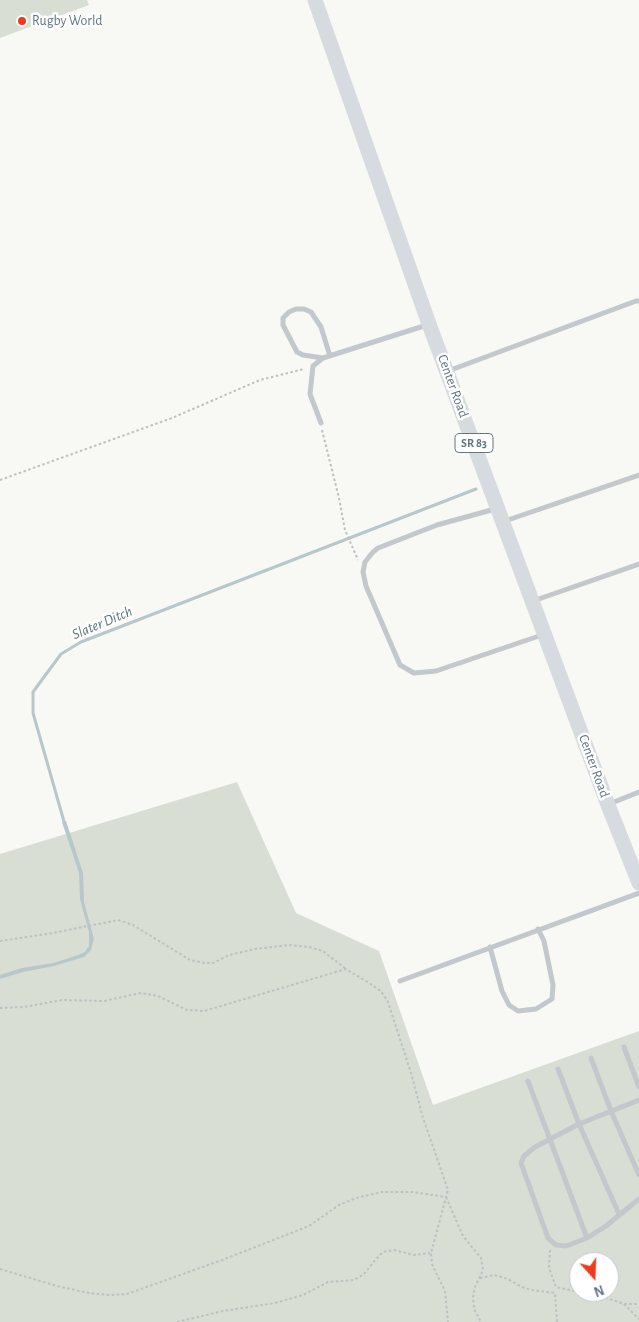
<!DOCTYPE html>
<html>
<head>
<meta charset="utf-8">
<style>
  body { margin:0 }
  #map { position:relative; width:639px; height:1322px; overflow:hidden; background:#f8f8f5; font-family:"Alegreya Sans",sans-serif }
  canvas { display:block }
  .north { position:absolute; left:569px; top:1252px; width:50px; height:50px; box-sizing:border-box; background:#fff; border:1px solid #c0c9cd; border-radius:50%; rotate:160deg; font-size:14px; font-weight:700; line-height:20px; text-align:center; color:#617782 }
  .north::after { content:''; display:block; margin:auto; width:18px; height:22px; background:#ef3a1e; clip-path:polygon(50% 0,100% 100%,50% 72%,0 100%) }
</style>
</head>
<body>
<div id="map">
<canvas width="639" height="1322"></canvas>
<div class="north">N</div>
</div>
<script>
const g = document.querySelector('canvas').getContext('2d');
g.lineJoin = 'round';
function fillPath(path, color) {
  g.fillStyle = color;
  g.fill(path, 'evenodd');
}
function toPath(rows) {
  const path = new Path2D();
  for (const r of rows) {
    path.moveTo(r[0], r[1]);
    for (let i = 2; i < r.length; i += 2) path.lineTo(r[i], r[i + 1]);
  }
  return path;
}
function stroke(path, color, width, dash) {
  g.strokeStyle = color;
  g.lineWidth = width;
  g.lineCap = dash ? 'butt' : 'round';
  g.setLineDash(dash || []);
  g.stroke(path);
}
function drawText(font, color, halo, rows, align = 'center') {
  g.font = font + ' "Alegreya Sans",sans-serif';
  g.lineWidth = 5;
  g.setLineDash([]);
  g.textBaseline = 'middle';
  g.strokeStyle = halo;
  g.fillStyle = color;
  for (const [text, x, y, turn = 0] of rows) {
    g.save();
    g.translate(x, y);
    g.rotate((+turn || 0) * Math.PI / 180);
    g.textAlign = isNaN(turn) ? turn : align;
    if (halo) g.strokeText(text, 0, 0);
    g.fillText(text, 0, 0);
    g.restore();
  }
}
fillPath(toPath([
  [0,0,87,0,89,5,0,38],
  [237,782,296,913,379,951,433,1105,639,1031,639,1322,0,1322,0,854],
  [579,1262,609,1262,609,1292,579,1292]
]), '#d8ded4');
fillPath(toPath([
  [66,821,83,873,84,902,94,939,91,950,84,957,54,966,23,972,0,979,0,975,22,968,54,963,78,955,85,952,89,946,89,932,80,899,79,873,62,822]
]), '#b7c7ca');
stroke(toPath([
  [65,825,33,713,33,692,61,654,81,642,476,489]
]), '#b7c7ca', 3);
stroke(toPath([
  [322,430,339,498,345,530,358,560],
  [0,480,172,418,260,380,304,369],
  [0,941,53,933,118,920,133,925,190,960,204,963,213,963,229,955,255,949,289,945,309,947,323,951,346,969],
  [0,1008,24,1007,62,1000,104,1001,141,993,158,996,187,1010,204,1011,346,969,366,981,381,991,388,1002,411,1073,423,1118,448,1190,431,1253,432,1264,445,1291,448,1322],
  [446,1197,463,1236,481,1258,483,1270,475,1287,473,1297,474,1309,481,1322],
  [550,1250,549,1268,556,1287,579,1292],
  [0,1269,57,1286,89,1293,110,1295,127,1294,222,1260,286,1235,309,1226,339,1205,356,1198,382,1192,413,1192,446,1197],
  [480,1278,494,1275,508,1279,522,1287,531,1290,555,1293,557,1322],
  [581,1292,598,1295,624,1304,639,1304],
  [624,1304,639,1319],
  [177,1322,223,1311,275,1303,303,1295,328,1282,354,1280,364,1274,376,1259,383,1252,394,1250,414,1255,430,1253]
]), '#bcc0c2', 2, [2.5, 2.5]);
stroke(toPath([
  [323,358,303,355,297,352,283,325,283,318,289,312,296,309,304,309,311,312,321,327,330,356],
  [448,371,636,301,639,301],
  [321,423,310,394,313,366,323,358,427,325],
  [495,509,437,525,378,548,373,552,365,562,363,572,366,586,400,665,414,673,436,671,542,635],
  [505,521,639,475],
  [533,601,639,564],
  [609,804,639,792],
  [490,947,502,991,509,1005,518,1011,536,1009,552,999,553,985,544,941,538,929],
  [400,981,639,893],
  [624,1047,639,1087],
  [591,1058,611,1111,639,1175],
  [558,1069,579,1124,619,1214],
  [528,1081,587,1238],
  [639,1100,579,1124,535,1147,524,1156,521,1163,548,1238,556,1245,566,1246,587,1238,606,1226,639,1199]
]), '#c2c8cb', 5);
stroke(toPath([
  [315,0,429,324,608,805,639,883]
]), '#d5dbde', 15);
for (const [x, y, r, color] of [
  [22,21,5,"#ef3a1e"]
]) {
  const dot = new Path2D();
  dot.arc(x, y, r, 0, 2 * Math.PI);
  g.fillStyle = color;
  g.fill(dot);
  stroke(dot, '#fff', 2);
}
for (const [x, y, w] of [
  [474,443,38]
]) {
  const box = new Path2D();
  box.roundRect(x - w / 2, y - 9.5, w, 19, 4);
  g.fillStyle = '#fff';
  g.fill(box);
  stroke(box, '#617782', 1);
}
drawText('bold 12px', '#617782', null, [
  ["SR 83",474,443]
]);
drawText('14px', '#617782', '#fff', [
  ["Rugby World",32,21]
], 'left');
drawText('14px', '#617782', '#fff', [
  ["Center Road",453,386,70],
  ["Center Road",594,766,70]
]);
drawText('italic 15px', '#5c777c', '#fff', [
  ["Slater Ditch",102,623,-23]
]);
</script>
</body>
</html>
